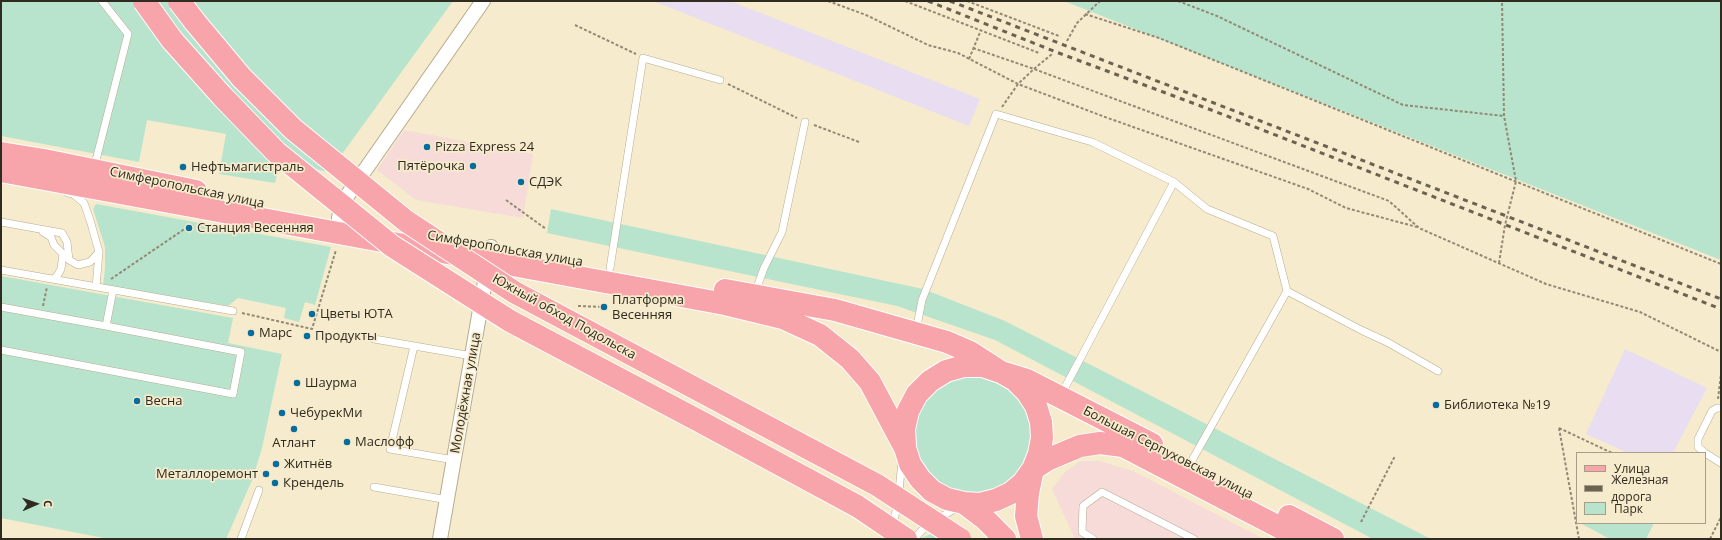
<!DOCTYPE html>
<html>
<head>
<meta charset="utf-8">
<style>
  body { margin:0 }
  #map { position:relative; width:1722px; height:540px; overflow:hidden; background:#f6ebcc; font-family:"Open Sans",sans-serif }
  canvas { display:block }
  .frame { position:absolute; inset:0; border:2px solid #302b20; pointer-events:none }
  .legend { position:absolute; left:1576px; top:452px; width:130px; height:72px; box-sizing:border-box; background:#f6ebcc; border:1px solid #a79e87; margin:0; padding:5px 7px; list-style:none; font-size:12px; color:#302b20 }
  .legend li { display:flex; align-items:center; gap:8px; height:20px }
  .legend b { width:20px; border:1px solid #a79e87 }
  .north { position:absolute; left:16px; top:484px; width:40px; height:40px; -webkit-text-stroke:3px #f6ebcc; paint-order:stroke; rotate:88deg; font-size:11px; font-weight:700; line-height:16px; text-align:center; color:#302b20 }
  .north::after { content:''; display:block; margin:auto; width:14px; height:18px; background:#302b20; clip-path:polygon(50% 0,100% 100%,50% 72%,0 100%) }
</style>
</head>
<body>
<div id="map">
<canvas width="1722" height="540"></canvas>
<div class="frame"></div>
<ul class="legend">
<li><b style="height:5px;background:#f8a4ab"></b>Улица</li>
<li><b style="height:5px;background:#6a6352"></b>Железная дорога</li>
<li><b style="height:11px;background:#b8e4ce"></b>Парк</li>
</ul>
<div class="north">С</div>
</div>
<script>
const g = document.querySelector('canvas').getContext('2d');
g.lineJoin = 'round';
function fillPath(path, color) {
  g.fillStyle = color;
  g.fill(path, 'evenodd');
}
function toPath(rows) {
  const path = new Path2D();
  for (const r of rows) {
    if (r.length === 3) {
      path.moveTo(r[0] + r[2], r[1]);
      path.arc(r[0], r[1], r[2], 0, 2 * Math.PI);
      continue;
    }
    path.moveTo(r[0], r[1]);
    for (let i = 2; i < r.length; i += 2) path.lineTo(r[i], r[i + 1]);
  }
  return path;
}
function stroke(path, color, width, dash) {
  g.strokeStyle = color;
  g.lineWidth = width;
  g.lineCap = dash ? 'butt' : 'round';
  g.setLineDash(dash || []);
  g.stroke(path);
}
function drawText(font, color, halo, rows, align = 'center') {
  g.font = font + ' "Open Sans",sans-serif';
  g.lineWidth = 3.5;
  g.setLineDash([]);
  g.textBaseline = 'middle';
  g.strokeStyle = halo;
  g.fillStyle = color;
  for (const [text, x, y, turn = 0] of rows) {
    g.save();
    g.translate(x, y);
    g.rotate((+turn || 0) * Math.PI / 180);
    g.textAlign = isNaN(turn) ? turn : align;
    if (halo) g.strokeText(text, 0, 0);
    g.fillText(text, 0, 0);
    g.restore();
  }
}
fillPath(toPath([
  [404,130,533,154,523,218,416,200,377,170],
  [1081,461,1099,461,1133,471,1264,539,1075,539,1052,489,1065,472]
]), '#f6dbd8');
fillPath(toPath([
  [653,1,730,1,980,99,969,126],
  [1625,349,1707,388,1673,453,1628,453,1586,434]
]), '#e9ddf1');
fillPath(toPath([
  [1,1,453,1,329,172,280,162,275,183,219,174,226,134,147,120,139,162,1,136],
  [1063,1,1721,1,1721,260,1064,1],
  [96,204,331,247,315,305,305,302,299,322,284,318,286,308,238,298,228,306,103,285,105,269,105,247,93,209],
  [551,209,923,289,1005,321,1431,539,1373,539,995,340,897,306,547,233],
  [1,276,233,318,228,343,282,354,262,448,253,478,226,539,109,539,1,518],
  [973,435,59],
  [1580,523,1654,523,1646,539,1610,539],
  [936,532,965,534,974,539,919,539]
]), '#b8e4ce');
const service = toPath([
  [94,168,128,34,102,1],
  [1,222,62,233,67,242,69,260,78,265,90,262,99,252,90,220,84,203,73,194,68,193],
  [43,232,51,237,54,245,63,254,61,269,57,276,53,279],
  [610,268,643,58,720,80],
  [1,270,233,311],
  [96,287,99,252],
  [1287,291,1361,330,1387,342,1438,371],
  [755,293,764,268,782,232,805,122],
  [1,307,106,326],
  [916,331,922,300,996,114,1092,142,1174,182,1207,209,1273,236,1287,291,1190,464],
  [374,339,472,356],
  [414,346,390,449,454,460],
  [1,350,233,394,241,352,106,326,113,290],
  [1061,395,1174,182],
  [1705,453,1698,447,1698,439,1712,411,1717,408,1721,408],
  [1705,453,1721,463],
  [374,487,448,500],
  [893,526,898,501,902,461],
  [241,539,259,490],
  [914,539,927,525,958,507],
  [1093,539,1082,532,1083,506,1102,492,1194,539]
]);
const minor = toPath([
  [339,218,341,206,349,193,483,1],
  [440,539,491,247]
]);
const primary = toPath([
  [1,153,44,160,196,191],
  [1,171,725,304,783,318,820,335,850,359,870,382,905,448,910,464,920,479,932,491,947,499,964,503,980,504,996,500,1011,493,1023,483,1033,469,1049,459,1080,446,1100,443,1123,446,1302,539],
  [725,290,835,310,947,342,970,352,1001,372,1027,380,1152,444],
  [905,446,904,429,908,411,917,394,930,381,946,371,964,366,983,366,1001,372,1015,380,1027,392,1036,406,1041,422,1042,438,1039,454,1033,469,1028,493,1026,516,1032,539],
  [964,503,985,519,1005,539],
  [1289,516,1333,539]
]);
stroke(service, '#b7ac8f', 8);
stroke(minor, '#b7ac8f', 16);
stroke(primary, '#fff', 24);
stroke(toPath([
  [828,1,866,15,928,45,958,53,1018,84,1105,117,1308,189,1346,208,1417,227],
  [905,1,1039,53],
  [967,1,1059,36],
  [1178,1,1217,16,1403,105,1504,116],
  [1085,14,1159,38,1721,264],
  [575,25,636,54],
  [1067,41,1077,23,1100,1],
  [973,48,1034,69,1389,201,1419,228,1546,284,1640,312,1721,352],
  [969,59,981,30],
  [728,84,797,118],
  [1002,107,1018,84,1034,69,1052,54],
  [814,125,859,142],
  [506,200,546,229],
  [1499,263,1505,225,1516,181,1504,116,1502,1],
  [111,279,186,228],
  [43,306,47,287],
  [578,306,604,307],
  [242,313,312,329,336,250],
  [1718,399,1721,374],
  [1559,428,1579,539],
  [1559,428,1612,453],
  [1361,522,1395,456],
  [1710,539,1721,517]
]), '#918975', 2, [3, 2]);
stroke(service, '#fff', 7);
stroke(minor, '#fff', 14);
stroke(primary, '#f8a4ab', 22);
stroke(toPath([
  [928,1,1056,52,1214,111,1721,309],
  [950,1,1721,299]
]), '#6a6352', 3, [5, 5]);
const primaryBridge = toPath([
  [144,1,172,40,222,96,276,152,392,246,510,321,701,422,857,506,906,539],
  [179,1,195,22,241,77,293,129,406,221,514,292,877,485,960,539]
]);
stroke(primaryBridge, '#fff', 24, []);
stroke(primaryBridge, '#f8a4ab', 22);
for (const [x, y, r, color] of [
  [427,147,4,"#096d9b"],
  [473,166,4,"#096d9b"],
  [183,167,4,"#096d9b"],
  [521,182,4,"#096d9b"],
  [189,228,4,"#096d9b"],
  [604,307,4,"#096d9b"],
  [312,314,4,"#096d9b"],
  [251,333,4,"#096d9b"],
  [307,336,4,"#096d9b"],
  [297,383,4,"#096d9b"],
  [137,401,4,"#096d9b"],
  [1436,405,4,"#096d9b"],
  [282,413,4,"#096d9b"],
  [294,429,4,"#096d9b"],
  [347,442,4,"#096d9b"],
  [276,464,4,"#096d9b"],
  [266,474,4,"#096d9b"],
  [275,483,4,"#096d9b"]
]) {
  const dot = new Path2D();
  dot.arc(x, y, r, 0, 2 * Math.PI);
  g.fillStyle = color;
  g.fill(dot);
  stroke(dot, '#f6ebcc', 1.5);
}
drawText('13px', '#302b20', '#f6ebcc', [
  ["Pizza Express 24",435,147],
  ["Пятёрочка",465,166,"right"],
  ["Нефтьмагистраль",191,167],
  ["СДЭК",529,182],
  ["Станция Весенняя",197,228],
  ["Платформа",612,300],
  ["Весенняя",612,315],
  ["Цветы ЮТА",320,314],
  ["Марс",259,333],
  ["Продукты",315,336],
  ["Шаурма",305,383],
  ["Весна",145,401],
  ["Библиотека №19",1444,405],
  ["ЧебурекМи",290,413],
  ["Маслофф",355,442],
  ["Атлант",294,443,"center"],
  ["Житнёв",284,464],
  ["Металлоремонт",258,474,"right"],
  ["Крендель",283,483]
], 'left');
drawText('13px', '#302b20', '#f6ebcc', [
  ["Симферопольская улица",187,188,12],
  ["Симферопольская улица",505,249,10],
  ["Южный обход Подольска",564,317,29],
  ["Молодёжная улица",466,393,-80],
  ["Большая Серпуховская улица",1168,453,27]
]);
</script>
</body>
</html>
